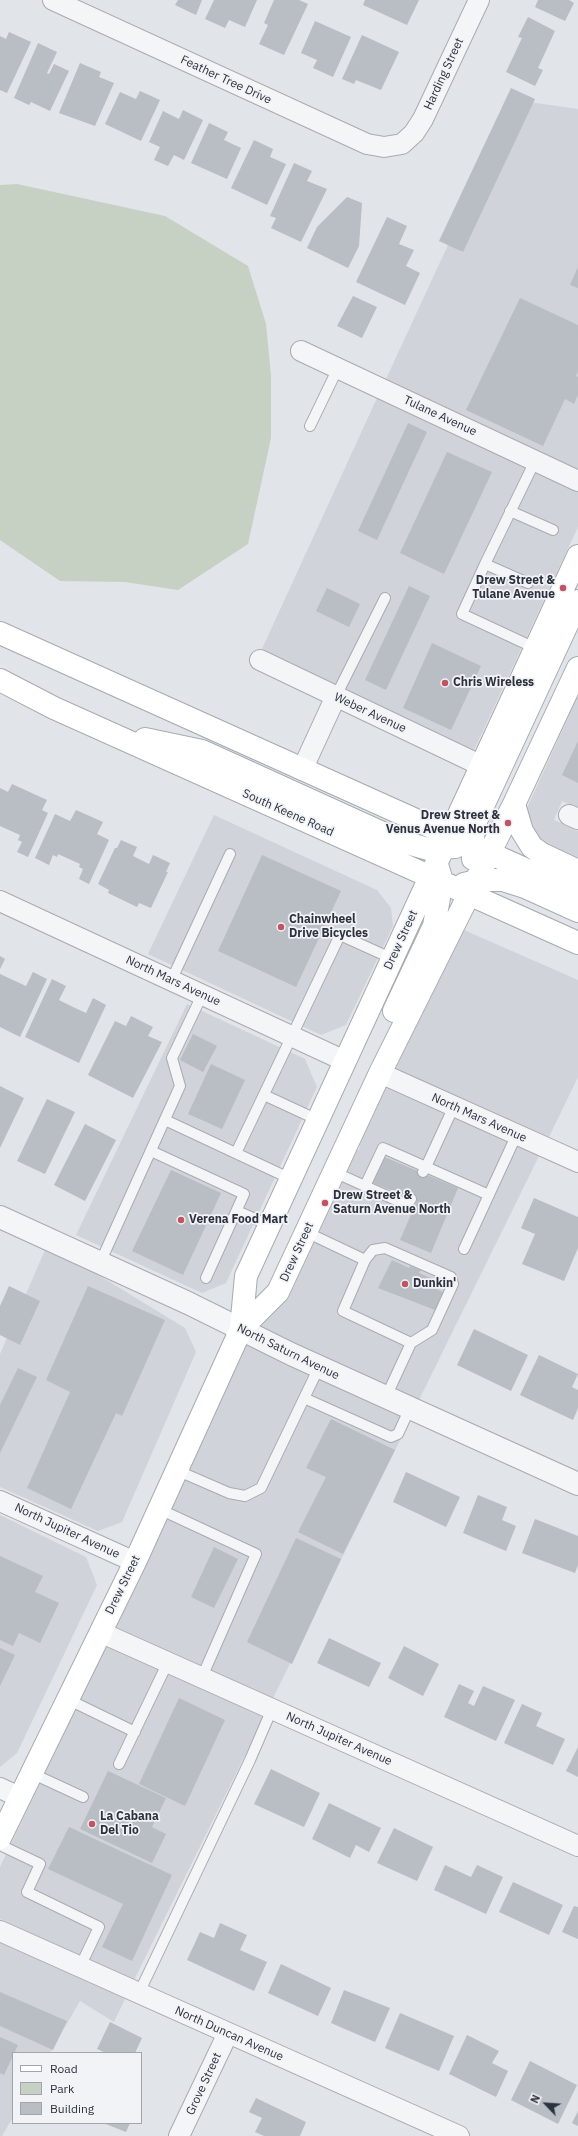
<!DOCTYPE html>
<html>
<head>
<meta charset="utf-8">
<style>
  body { margin:0 }
  #map { position:relative; width:578px; height:2136px; overflow:hidden; background:#e1e4e8; font-family:"IBM Plex Sans",sans-serif }
  canvas { display:block }
  .legend { position:absolute; left:12px; top:2052px; width:130px; height:72px; box-sizing:border-box; background:#f1f3f6; border:1px solid #a2a6ac; margin:0; padding:5px 7px; list-style:none; font-size:12px; color:#2c323e }
  .legend li { display:flex; align-items:center; gap:8px; height:20px }
  .legend b { width:20px; border:1px solid #a2a6ac }
  .north { position:absolute; left:526px; top:2084px; width:40px; height:40px; -webkit-text-stroke:3px #f1f3f6; paint-order:stroke; rotate:295deg; font-size:11px; font-weight:700; line-height:16px; text-align:center; color:#2c323e }
  .north::after { content:''; display:block; margin:auto; width:14px; height:18px; background:#2c323e; clip-path:polygon(50% 0,100% 100%,50% 72%,0 100%) }
</style>
</head>
<body>
<div id="map">
<canvas width="578" height="2136"></canvas>
<ul class="legend">
<li><b style="height:5px;background:#fff"></b>Road</li>
<li><b style="height:11px;background:#c7d1c3"></b>Park</li>
<li><b style="height:11px;background:#b9bdc4"></b>Building</li>
</ul>
<div class="north">N</div>
</div>
<script>
const g = document.querySelector('canvas').getContext('2d');
g.lineJoin = 'round';
function fillPath(path, color) {
  g.fillStyle = color;
  g.fill(path, 'evenodd');
}
function toPath(rows) {
  const path = new Path2D();
  for (const r of rows) {
    path.moveTo(r[0], r[1]);
    for (let i = 2; i < r.length; i += 2) path.lineTo(r[i], r[i + 1]);
  }
  return path;
}
function stroke(path, color, width, dash) {
  g.strokeStyle = color;
  g.lineWidth = width;
  g.lineCap = dash ? 'butt' : 'round';
  g.setLineDash(dash || []);
  g.stroke(path);
}
function drawText(font, color, halo, rows, align = 'center') {
  g.font = font + ' "IBM Plex Sans",sans-serif';
  g.lineWidth = 3.5;
  g.setLineDash([]);
  g.textBaseline = 'middle';
  g.strokeStyle = halo;
  g.fillStyle = color;
  for (const [text, x, y, turn = 0] of rows) {
    g.save();
    g.translate(x, y);
    g.rotate((+turn || 0) * Math.PI / 180);
    g.textAlign = isNaN(turn) ? turn : align;
    if (halo) g.strokeText(text, 0, 0);
    g.fillText(text, 0, 0);
    g.restore();
  }
}
fillPath(toPath([
  [515,100,578,109,578,469,386,379],
  [377,398,578,492,578,527,474,750,262,649],
  [578,696,578,808,562,801,554,820,578,831,578,859,547,845,540,840,533,828,527,808],
  [214,815,377,890,391,908,393,926,346,1025,321,1035,148,954],
  [464,930,578,980,578,1077,549,1137,395,1069],
  [187,1004,305,1059,317,1087,226,1283,202,1293,76,1235],
  [386,1088,539,1156,419,1400,260,1327,289,1297,357,1150,359,1150,361,1141],
  [45,1250,95,1273,185,1328,196,1352,122,1522,98,1531,0,1487,0,1354],
  [247,1344,287,1364,410,1420,273,1698,116,1627,141,1577],
  [0,1515,86,1557,97,1585,17,1753,0,1767],
  [106,1646,264,1717,134,1980,0,1919,0,1867],
  [0,1943,125,1999,114,2022,80,2001,50,2053,13,2053,13,2117,2,2136,0,2136]
]), '#d0d3da');
fillPath(toPath([
  [17,184,165,216,248,266,266,324,271,376,271,438,248,544,178,590,125,582,60,581,0,540,0,185]
]), '#c7d1c3');
fillPath(toPath([
  [178,0,202,0,196,15,175,5],
  [214,0,257,0,245,27,229,20,225,28,205,19],
  [274,0,299,0,308,4,284,55,259,44,268,25,264,23],
  [365,0,419,0,407,25,363,5],
  [538,0,569,0,574,3,565,21,535,7],
  [528,17,555,31,538,68,543,70,535,86,506,72,522,38,518,37],
  [315,21,351,37,333,77,313,68,317,60,301,53],
  [9,32,31,42,7,93,0,90,0,36,6,39],
  [362,35,399,52,381,90,356,80,354,84,342,79],
  [38,43,57,52,47,73,49,74,54,64,69,71,50,111,31,102,29,105,14,98],
  [80,63,101,72,99,77,114,83,95,126,59,113],
  [511,88,535,99,463,252,439,241],
  [140,91,160,100,141,141,105,124,120,92,136,99],
  [183,110,203,120,184,160,174,155,168,166,154,160,160,147,149,142,163,111,179,119],
  [209,123,228,132,224,140,241,148,227,179,191,163],
  [254,140,273,149,270,157,286,164,267,205,231,188],
  [294,163,312,171,307,181,327,189,301,242,271,228,276,218,270,216],
  [347,197,362,203,359,246,348,268,307,248,317,227],
  [387,217,407,226,399,244,414,250,406,266,420,273,405,305,356,282],
  [578,267,578,288,570,285],
  [353,296,377,307,362,338,337,326],
  [520,298,578,325,578,371,576,376,578,377,578,395,574,404,565,399,543,446,466,410],
  [408,423,427,432,377,540,358,531],
  [447,452,492,472,444,574,400,553],
  [409,586,430,596,386,690,365,680],
  [327,588,360,604,349,627,316,611],
  [432,643,481,666,451,730,403,708],
  [578,741,578,783,562,775],
  [12,784,47,800,42,810,48,813,28,857,17,852,22,842,18,840,20,835,0,826,0,788,8,792],
  [76,810,103,822,97,834,109,840,89,884,79,879,83,869,79,867,80,864,58,854,57,857,53,855,49,865,35,858,55,814,70,821],
  [121,840,137,847,133,856,149,864,153,855,170,863,166,872,168,872,151,908,139,903,137,907,108,893,109,890,98,884,115,848,117,848],
  [262,855,341,891,296,987,218,951],
  [0,956,5,959,0,969],
  [33,972,47,979,20,1037,0,1027,0,974,26,986],
  [52,979,66,986,59,1000,73,1007,86,1013,93,998,106,1005,79,1063,25,1037],
  [131,1016,153,1027,148,1036,162,1042,133,1098,88,1075,115,1021,126,1026],
  [193,1034,217,1046,203,1072,180,1060],
  [211,1064,245,1080,222,1129,188,1114],
  [0,1086,24,1098,0,1148],
  [47,1099,75,1112,45,1174,17,1161],
  [85,1124,116,1140,85,1201,54,1185],
  [382,1156,458,1188,431,1253,400,1240,417,1201,371,1182],
  [171,1170,221,1193,183,1275,132,1251],
  [534,1198,578,1217,578,1248,564,1281,522,1264,535,1234,521,1228],
  [392,1260,409,1268,410,1266,421,1270,419,1273,440,1282,436,1289,443,1292,435,1310,378,1288],
  [9,1286,40,1301,20,1345,0,1335,0,1306],
  [88,1286,165,1320,122,1416,116,1413,71,1509,27,1488,70,1392,46,1380],
  [474,1329,528,1355,511,1391,457,1365],
  [539,1355,578,1374,572,1387,578,1390,578,1408,573,1420,520,1395],
  [18,1368,37,1377,0,1453,0,1405],
  [331,1419,395,1450,343,1554,298,1532,326,1477,306,1468],
  [406,1472,460,1497,446,1527,393,1502],
  [478,1495,507,1507,502,1520,516,1526,506,1551,463,1533],
  [535,1519,578,1536,578,1565,575,1573,522,1553],
  [296,1538,341,1559,292,1664,247,1642],
  [214,1547,238,1559,214,1608,191,1597],
  [0,1556,43,1576,35,1592,59,1603,40,1643,19,1633,13,1646,0,1640],
  [329,1638,381,1663,369,1687,317,1663],
  [404,1646,439,1664,423,1696,388,1678],
  [0,1648,15,1655,0,1686],
  [459,1684,474,1691,468,1703,474,1706,483,1686,515,1700,496,1741,444,1717],
  [179,1698,225,1720,185,1806,139,1784],
  [522,1704,542,1713,536,1726,565,1739,553,1765,504,1743],
  [578,1747,578,1777,566,1771],
  [271,1769,320,1793,304,1827,254,1804],
  [108,1771,166,1798,152,1827,166,1834,152,1863,80,1829],
  [329,1803,381,1828,369,1852,356,1845,350,1858,312,1839],
  [69,1827,172,1875,132,1961,102,1947,123,1904,48,1869],
  [394,1828,433,1847,417,1881,377,1863],
  [445,1865,471,1877,477,1865,503,1877,486,1914,434,1890],
  [513,1882,563,1905,549,1935,499,1912],
  [574,1906,578,1907,578,1939,562,1932],
  [220,1923,247,1935,240,1950,267,1962,254,1991,187,1960,200,1932,214,1938],
  [281,1964,331,1988,318,2016,268,1993],
  [344,1990,390,2008,375,2042,331,2023],
  [0,1992,67,2021,53,2050,0,2026],
  [400,2013,454,2036,439,2071,385,2048],
  [110,2022,142,2038,135,2053,106,2053,97,2049],
  [467,2035,499,2051,492,2063,508,2071,496,2097,449,2074],
  [0,2037,18,2045,4,2075,0,2073],
  [530,2061,577,2085,558,2124,511,2100],
  [256,2098,306,2122,300,2136,264,2136,255,2132,262,2118,249,2112],
  [578,2111,578,2126,572,2123],
  [103,2123,130,2123,126,2132]
]), '#b9bdc4');
const service = toPath([
  [310,426,338,368],
  [510,511,553,530],
  [485,564,535,461],
  [528,583,485,564,462,614,535,648],
  [336,696,385,598],
  [171,981,230,854],
  [264,1095,318,1120],
  [454,1106,426,1167,489,1195],
  [165,1120,291,1179],
  [151,1151,244,1194,206,1278],
  [236,1153,340,935,393,959],
  [334,1172,407,1205,411,1199],
  [365,1186,383,1148,426,1167,423,1172],
  [237,1211,269,1225],
  [306,1232,365,1260,343,1311,411,1343,386,1397],
  [464,1249,517,1134],
  [365,1260,373,1250,385,1248,451,1277,453,1284,432,1330,411,1343],
  [100,1263,180,1086,172,1058,202,995],
  [304,1398,391,1437,398,1434,410,1408],
  [176,1470,229,1493,245,1496,261,1488,319,1367],
  [159,1509,256,1554,202,1677],
  [67,1699,135,1732],
  [119,1764,168,1662],
  [31,1773,83,1797],
  [0,1845,40,1864,27,1892,99,1927,80,1967],
  [139,1993,250,1760,272,1709]
]);
const minor = toPath([
  [53,0,367,144,384,147,402,144,414,133,423,119,479,0],
  [301,351,578,481],
  [260,660,480,765],
  [302,770,336,696],
  [569,815,578,819],
  [0,901,345,1061],
  [380,1073,578,1162],
  [0,1501,135,1562],
  [100,1632,578,1846],
  [0,1788,19,1797],
  [0,1931,459,2136],
  [179,2136,228,2033]
]);
const tertiary = toPath([
  [0,1217,188,1303,291,1354,578,1484]
]);
const secondary = toPath([
  [0,633,578,893],
  [0,680,54,708,578,943],
  [145,739,202,751,400,841,428,849,455,847],
  [514,804,522,831,532,847,542,854,578,871],
  [473,859,472,846,475,823,578,601],
  [464,884,481,880,503,880,525,887,578,911],
  [394,1011,434,926,442,881,438,868],
  [241,1329,278,1292,380,1073,514,804,578,668],
  [0,1838,135,1562,241,1329,246,1276,578,556]
]);
stroke(service, '#a7abb2', 12);
stroke(minor, '#a7abb2', 22);
stroke(tertiary, '#a7abb2', 24);
stroke(secondary, '#a7abb2', 24);
stroke(service, '#f4f5f7', 10);
stroke(minor, '#f4f5f7', 20);
stroke(tertiary, '#f4f5f7', 22);
stroke(secondary, '#fff', 22);
for (const [x, y, r, color] of [
  [563,588,4,"#bf5563"],
  [445,683,4,"#bf5563"],
  [508,823,4,"#bf5563"],
  [281,927,4,"#bf5563"],
  [325,1203,4,"#bf5563"],
  [181,1220,4,"#bf5563"],
  [405,1284,4,"#bf5563"],
  [92,1824,4,"#bf5563"]
]) {
  const dot = new Path2D();
  dot.arc(x, y, r, 0, 2 * Math.PI);
  g.fillStyle = color;
  g.fill(dot);
  stroke(dot, '#f1f3f6', 1.5);
}
drawText('12px', '#2c323e', '#f1f3f6', [
  ["Harding Street",444,74,-65],
  ["Feather Tree Drive",226,80,25],
  ["Tulane Avenue",440,416,25],
  ["Weber Avenue",370,713,25],
  ["South Keene Road",288,813,24],
  ["Drew Street",401,940,-65],
  ["North Mars Avenue",173,981,25],
  ["North Mars Avenue",479,1118,24],
  ["Drew Street",297,1252,-65],
  ["North Saturn Avenue",288,1352,26],
  ["North Jupiter Avenue",67,1531,25],
  ["Drew Street",123,1585,-64],
  ["North Jupiter Avenue",339,1739,24],
  ["North Duncan Avenue",229,2034,24],
  ["Grove Street",204,2084,-65]
]);
drawText('bold 12px', '#2c323e', '#f1f3f6', [
  ["Drew Street &",555,581,"right"],
  ["Tulane Avenue",555,595,"right"],
  ["Chris Wireless",453,683],
  ["Drew Street &",500,816,"right"],
  ["Venus Avenue North",500,830,"right"],
  ["Chainwheel",289,920],
  ["Drive Bicycles",289,934],
  ["Drew Street &",333,1196],
  ["Saturn Avenue North",333,1210],
  ["Verena Food Mart",189,1220],
  ["Dunkin'",413,1284],
  ["La Cabana",100,1817],
  ["Del Tio",100,1831]
], 'left');
</script>
</body>
</html>
